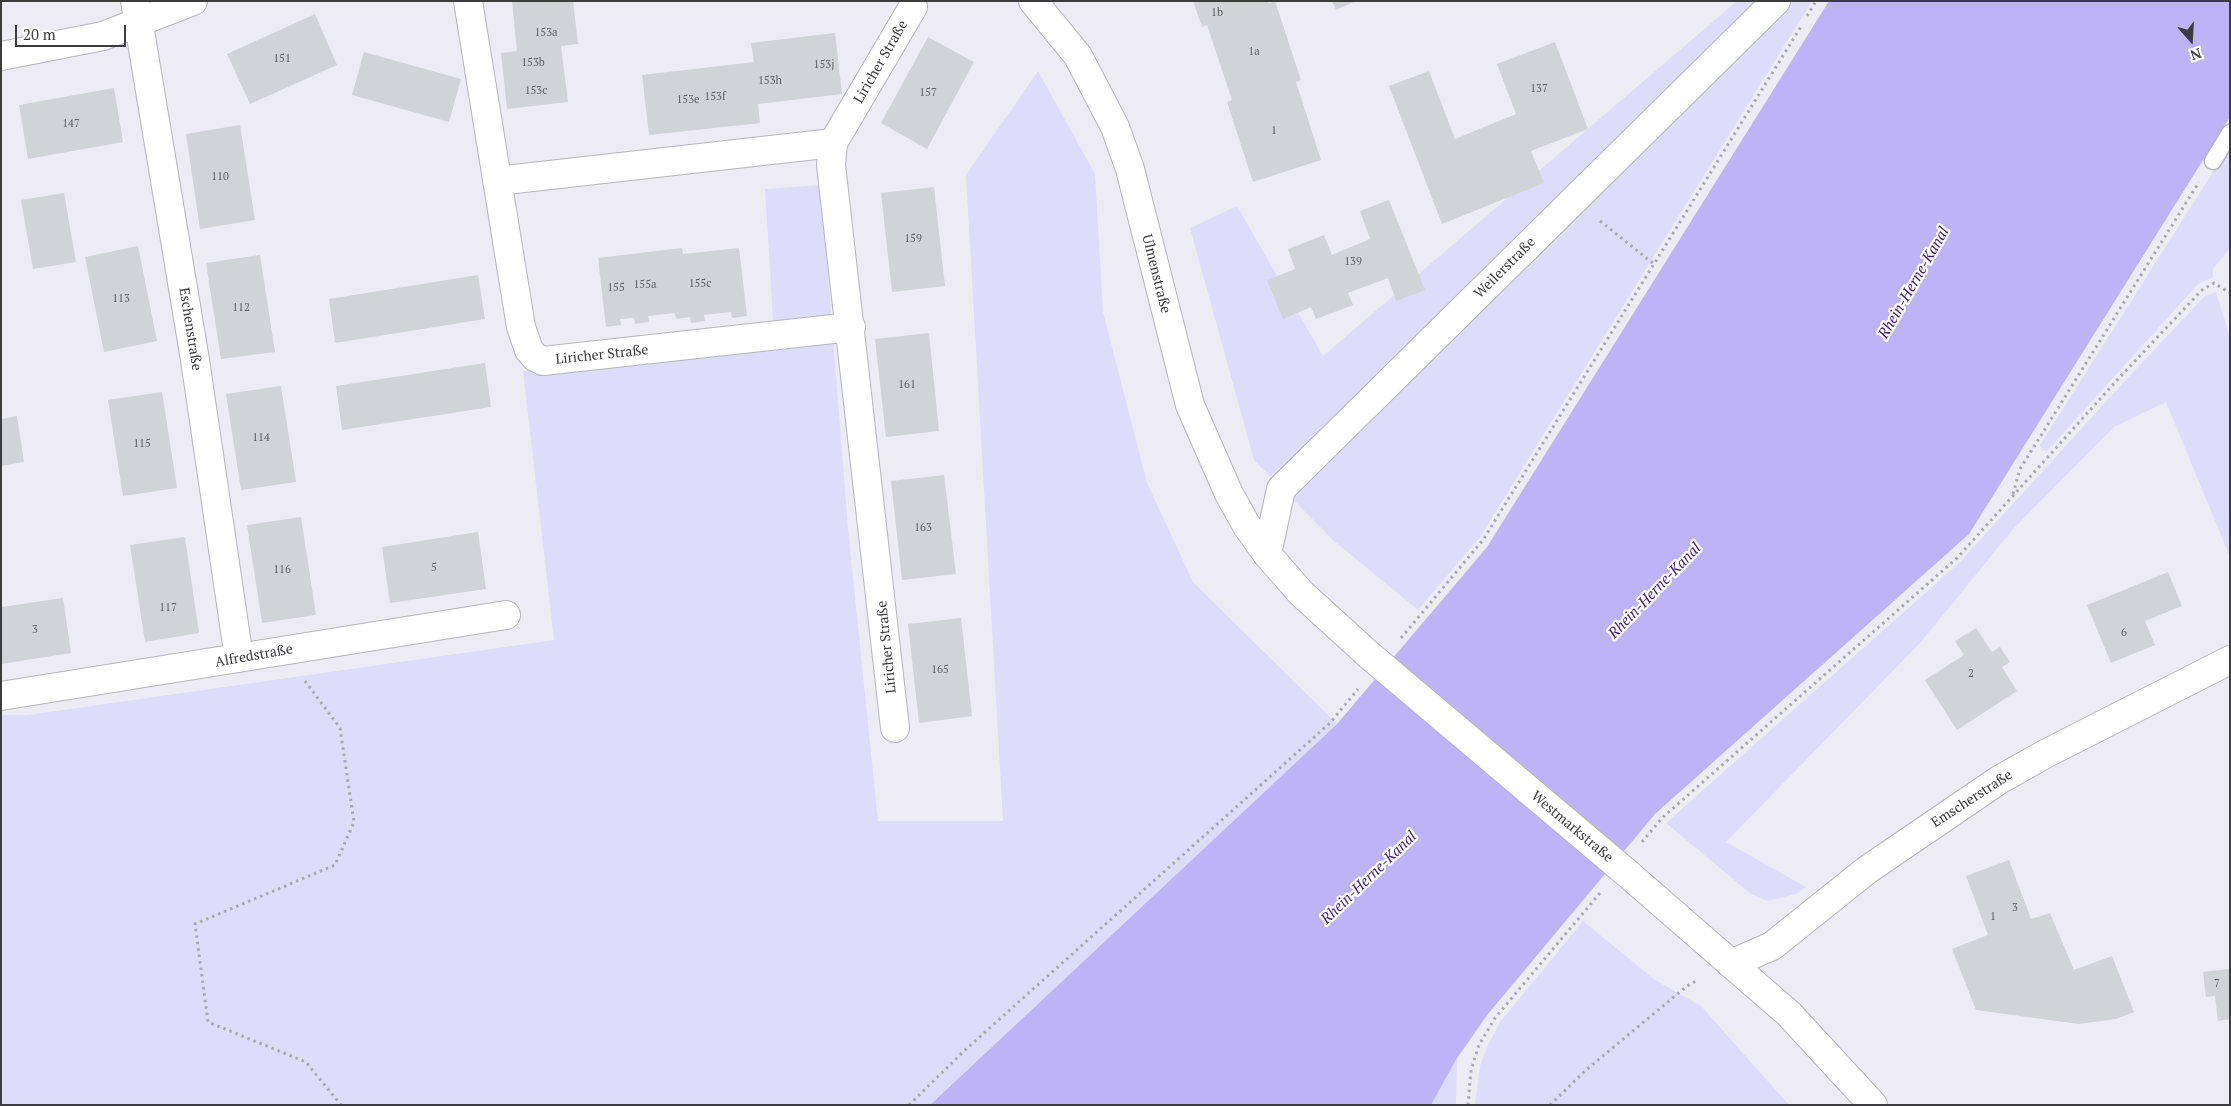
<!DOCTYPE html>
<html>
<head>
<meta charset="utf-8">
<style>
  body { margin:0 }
  #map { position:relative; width:2231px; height:1106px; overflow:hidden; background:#edecf4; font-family:"PT Serif",serif }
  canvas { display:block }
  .frame { position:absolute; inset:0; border:2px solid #3c3c3f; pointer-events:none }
  .north { position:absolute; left:2166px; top:15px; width:50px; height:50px; -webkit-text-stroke:4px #fff; paint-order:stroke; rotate:161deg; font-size:14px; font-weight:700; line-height:20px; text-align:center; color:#3c3c3f }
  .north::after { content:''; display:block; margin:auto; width:18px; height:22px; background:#3c3c3f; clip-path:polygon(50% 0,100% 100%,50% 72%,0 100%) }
  .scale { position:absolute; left:15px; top:25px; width:111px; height:22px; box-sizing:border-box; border:2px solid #3c3c3f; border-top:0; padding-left:6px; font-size:15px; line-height:18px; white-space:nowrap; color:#3c3c3f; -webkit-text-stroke:4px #fff; paint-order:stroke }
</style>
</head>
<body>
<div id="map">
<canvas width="2231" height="1106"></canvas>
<div class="frame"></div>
<div class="north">N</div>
<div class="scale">20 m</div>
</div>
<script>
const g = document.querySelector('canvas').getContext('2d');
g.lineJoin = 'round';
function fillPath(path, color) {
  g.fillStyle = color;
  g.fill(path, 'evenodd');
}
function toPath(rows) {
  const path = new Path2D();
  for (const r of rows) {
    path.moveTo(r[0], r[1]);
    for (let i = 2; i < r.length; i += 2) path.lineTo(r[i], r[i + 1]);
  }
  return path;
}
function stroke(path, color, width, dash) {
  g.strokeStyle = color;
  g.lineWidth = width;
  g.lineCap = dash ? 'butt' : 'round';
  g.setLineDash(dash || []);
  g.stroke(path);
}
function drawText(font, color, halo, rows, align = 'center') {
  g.font = font + ' "PT Serif",serif';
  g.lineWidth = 4.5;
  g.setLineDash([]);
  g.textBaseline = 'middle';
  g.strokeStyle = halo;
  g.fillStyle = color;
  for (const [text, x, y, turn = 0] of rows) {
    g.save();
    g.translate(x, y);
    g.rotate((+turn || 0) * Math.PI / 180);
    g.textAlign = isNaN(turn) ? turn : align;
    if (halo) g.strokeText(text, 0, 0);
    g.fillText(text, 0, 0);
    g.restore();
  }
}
fillPath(toPath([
  [1737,1,1812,1,1480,537,1418,610,1334,541,1254,460,1190,228,1237,206,1323,356],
  [1038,71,1095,174,1103,312,1147,483,1193,582,1337,724,930,1105,1,1105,1,715,28,715,554,640,523,371,774,336,765,189,821,185,848,529,878,821,1003,821,966,175],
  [2230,145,2230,248,2213,269,2213,277,2198,284,2047,451,2042,450,2040,445],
  [2216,292,2230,337,2230,557,2166,402,2114,427,2014,528,1921,642,1726,842,1806,887,1796,894,1767,901,1751,894,1666,823,1959,563,2123,383,2205,296],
  [1583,921,1655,980,1701,1006,1789,1105,1475,1105,1480,1066,1487,1047,1500,1022],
  [1457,1058,1456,1105,1431,1105]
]), '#dfdbfb');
fillPath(toPath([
  [1829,1,2230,1,2230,117,1969,534,1655,814,1488,1014,1457,1058,1431,1105,930,1105,1337,724,1487,547]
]), '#bfb3f8');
fillPath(toPath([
  [512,1,573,1,578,44,561,46,568,102,507,109,501,53,517,51],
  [1193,1,1268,1,1269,3,1275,1,1301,80,1296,82,1321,160,1253,182,1227,102,1232,100,1207,25,1202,27],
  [1332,1,1356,1,1336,10],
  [315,14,337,65,250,104,227,54],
  [835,33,842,94,758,104,760,123,649,135,642,75,754,62,751,43],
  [928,37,974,62,927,149,881,123],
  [1555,42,1588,129,1531,151,1544,183,1442,224,1389,86,1429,71,1455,139,1516,114,1497,64],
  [364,52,461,79,449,122,352,95],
  [114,88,123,142,28,159,19,105],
  [240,125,255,220,200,229,186,134],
  [934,187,945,286,892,292,881,193],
  [64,193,76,262,33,269,21,200],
  [1389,200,1425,290,1396,301,1388,278,1348,293,1353,305,1316,319,1311,307,1283,319,1267,280,1295,269,1288,249,1324,235,1332,255,1370,239,1360,211],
  [138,246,157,341,104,352,85,257],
  [682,248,683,254,739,248,747,316,732,318,731,312,704,315,705,321,691,323,690,317,676,319,675,313,648,316,649,322,635,324,634,318,620,319,621,325,606,327,598,258],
  [260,255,275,352,221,359,206,263],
  [478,275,485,319,335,343,329,299],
  [929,333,939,431,886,437,875,339],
  [485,363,491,407,342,430,336,386],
  [281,386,296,482,241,490,226,394],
  [162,392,177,488,123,496,108,400],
  [17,416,24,462,1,466,1,419],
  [944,475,956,574,902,580,891,481],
  [301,517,316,615,262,623,247,525],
  [478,532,486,589,390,603,382,547],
  [185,537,199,633,145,642,130,545],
  [2168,572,2182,606,2145,621,2155,645,2111,663,2087,605],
  [63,598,71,653,1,664,1,607],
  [961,618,972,716,919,723,908,624],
  [1976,628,1992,652,2000,647,2010,662,2002,667,2017,691,1957,730,1925,680,1964,655,1955,641],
  [2009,860,2031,919,2050,913,2074,970,2112,956,2134,1012,2116,1019,2079,1024,1976,1010,1952,949,1988,935,1966,876],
  [2230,969,2230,1019,2218,1021,2215,996,2206,997,2203,972]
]), '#d2d2d9');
const lane = toPath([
  [2213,161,2230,133]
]);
const street = toPath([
  [135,1,195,360,239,658],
  [468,1,521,327,529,350,535,357,543,361,851,327],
  [497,181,833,143],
  [1267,554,1281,489,1776,1],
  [1,696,506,615],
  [895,728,831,165,833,143,913,7],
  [1731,964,1772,946,1867,870,1999,780,2047,753,2230,660]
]);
const secondary = toPath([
  [1033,1,1078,56,1115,127,1130,169,1190,405,1229,494,1247,526,1267,554,1301,593,1369,655],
  [1,56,103,36,193,1],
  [1628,874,1789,1014,1873,1105]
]);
stroke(lane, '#b5b5bc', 19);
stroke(street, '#b5b5bc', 30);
stroke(secondary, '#b5b5bc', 30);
stroke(toPath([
  [1807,16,1816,1],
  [1600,221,1654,264],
  [2013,494,2020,469,2199,182],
  [1401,638,1483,540,1802,25],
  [305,681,340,728,354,822,335,865,195,924,208,1022,306,1062,341,1105],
  [1642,842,1662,818,1957,558,2118,379,2202,290,2214,283,2230,293],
  [909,1105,964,1051,1330,723,1358,689],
  [1468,1105,1471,1070,1479,1045,1495,1018,1600,893],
  [1550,1105,1586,1070,1687,986,1698,980]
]), '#aaa9b0', 3, [2.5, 4]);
stroke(lane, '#fff', 16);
stroke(street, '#fff', 28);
stroke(secondary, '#fff', 28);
const secondaryBridge = toPath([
  [1369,655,1628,874]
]);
stroke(secondaryBridge, '#b5b5bc', 30, []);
stroke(secondaryBridge, '#fff', 28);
drawText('11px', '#626266', null, [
  ["1b",1217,13],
  ["153a",546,33],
  ["1a",1254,52],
  ["151",282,59],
  ["153b",533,63],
  ["153j",824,65],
  ["153h",770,81],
  ["137",1539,89],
  ["153c",536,91],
  ["157",928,93],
  ["153f",715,97],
  ["153e",688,100],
  ["147",71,124],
  ["1",1274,131],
  ["110",220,177],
  ["159",913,239],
  ["139",1353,262],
  ["155c",700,284],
  ["155a",645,285],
  ["155",616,288],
  ["113",121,299],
  ["112",241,308],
  ["161",907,385],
  ["114",261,438],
  ["115",142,444],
  ["163",923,528],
  ["5",434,568],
  ["116",282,570],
  ["117",168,608],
  ["3",35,630],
  ["6",2124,633],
  ["165",940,670],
  ["2",1971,674],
  ["3",2015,908],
  ["1",1993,917],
  ["7",2217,984]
]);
drawText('14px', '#3c3c3f', '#fff', [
  ["Liricher Straße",881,62,-60],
  ["Weilerstraße",1505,268,-45],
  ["Ulmenstraße",1156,274,76],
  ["Eschenstraße",190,329,81],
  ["Liricher Straße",602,355,-6],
  ["Liricher Straße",887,647,-96],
  ["Alfredstraße",254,656,-10],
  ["Emscherstraße",1972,799,-33],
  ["Westmarkstraße",1572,827,40]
]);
drawText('italic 15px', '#3c1c7c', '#fff', [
  ["Rhein-Herne-Kanal",1914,283,-60],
  ["Rhein-Herne-Kanal",1655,591,-46],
  ["Rhein-Herne-Kanal",1369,878,-44]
]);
</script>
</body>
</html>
